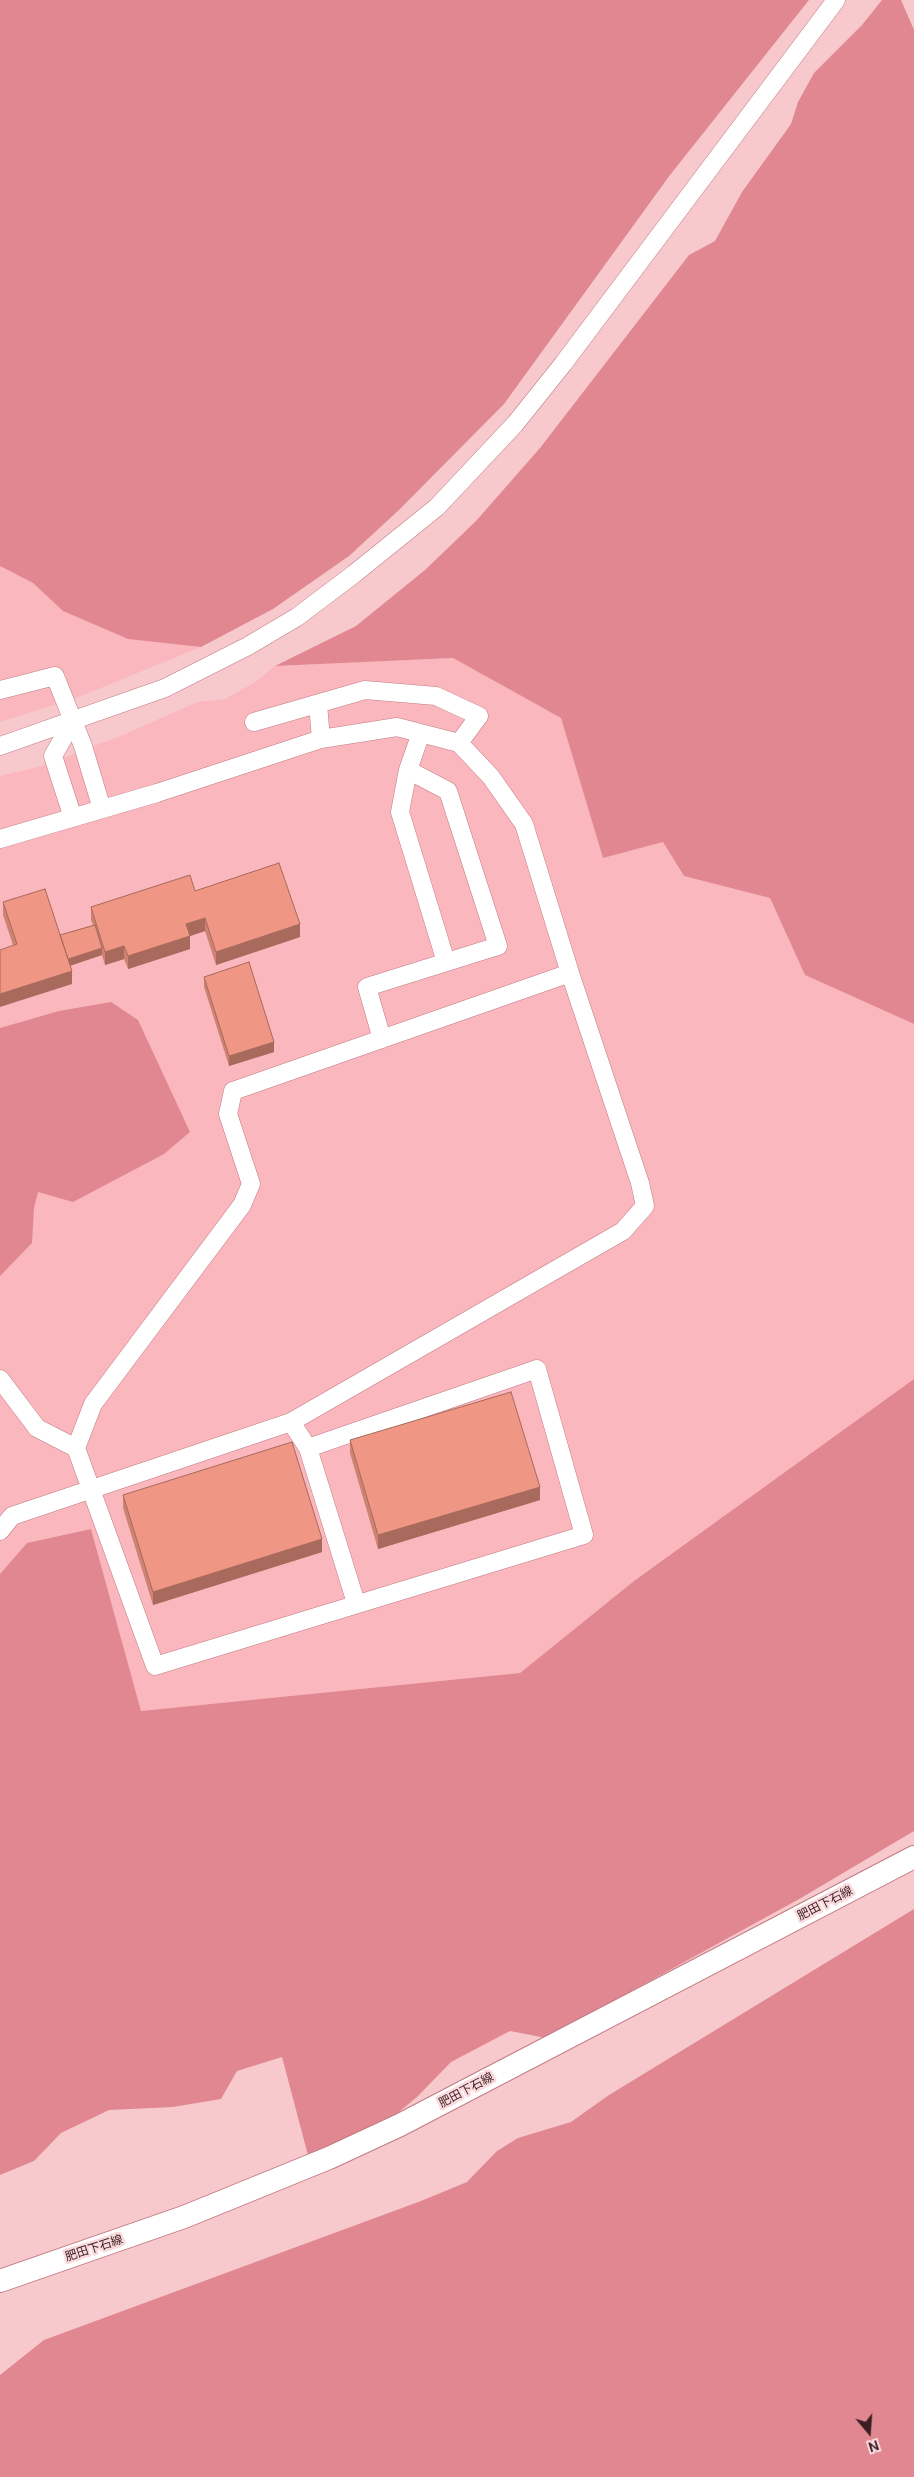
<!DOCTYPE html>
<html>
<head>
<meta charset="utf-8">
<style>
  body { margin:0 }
  #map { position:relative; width:914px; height:2477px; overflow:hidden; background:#f7c9cc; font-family:Ubuntu,sans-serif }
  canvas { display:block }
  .north { position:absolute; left:844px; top:2407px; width:50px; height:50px; -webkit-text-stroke:4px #fadadc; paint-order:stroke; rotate:162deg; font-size:14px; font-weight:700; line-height:20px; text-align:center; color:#3a1e22 }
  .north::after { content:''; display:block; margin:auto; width:18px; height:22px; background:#3a1e22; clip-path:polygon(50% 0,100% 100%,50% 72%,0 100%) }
</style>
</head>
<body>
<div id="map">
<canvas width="914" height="2477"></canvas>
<div class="north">N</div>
</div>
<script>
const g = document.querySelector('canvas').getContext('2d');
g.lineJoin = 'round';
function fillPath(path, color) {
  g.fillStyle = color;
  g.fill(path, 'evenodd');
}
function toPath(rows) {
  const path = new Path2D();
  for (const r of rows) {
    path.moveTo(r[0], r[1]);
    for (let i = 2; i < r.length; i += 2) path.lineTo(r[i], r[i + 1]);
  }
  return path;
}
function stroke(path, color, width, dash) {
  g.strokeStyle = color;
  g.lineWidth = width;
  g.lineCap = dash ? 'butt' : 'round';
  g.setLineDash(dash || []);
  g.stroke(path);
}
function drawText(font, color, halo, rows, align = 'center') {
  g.font = font + ' Ubuntu,"Noto Sans JP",sans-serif';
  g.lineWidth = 5;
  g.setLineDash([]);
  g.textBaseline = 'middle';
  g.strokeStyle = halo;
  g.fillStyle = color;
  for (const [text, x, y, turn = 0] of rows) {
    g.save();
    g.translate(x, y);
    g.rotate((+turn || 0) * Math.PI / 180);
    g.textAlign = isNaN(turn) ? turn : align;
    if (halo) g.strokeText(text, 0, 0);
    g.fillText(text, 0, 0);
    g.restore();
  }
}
fillPath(toPath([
  [0,566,33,583,63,611,128,639,201,647,76,698,0,722],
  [453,658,561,718,603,858,663,842,684,876,770,898,805,975,914,1024,914,1379,634,1581,520,1673,141,1711,91,1529,27,1543,0,1574,0,776,42,766,123,735,197,702,225,699,254,683,275,666]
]), '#fab7bd');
fillPath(toPath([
  [0,0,809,0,670,175,504,404,399,510,349,556,273,609,201,647,128,639,63,611,33,583,0,566],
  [882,0,901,0,914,30,914,1024,805,975,770,898,684,876,663,842,603,858,561,718,453,658,275,666,356,626,425,570,476,521,540,448,689,255,715,241,742,192,791,124,798,102,814,73,862,25],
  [111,1002,138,1020,190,1132,164,1154,73,1202,38,1192,34,1208,32,1243,0,1276,0,1028,59,1011],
  [914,1379,914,1831,801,1898,546,2038,510,2031,451,2062,417,2097,382,2126,309,2159,282,2057,237,2071,221,2099,173,2107,109,2110,61,2133,34,2161,0,2175,0,1574,27,1543,91,1529,141,1711,520,1673,634,1581],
  [914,1909,914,2477,0,2477,0,2375,44,2340,421,2201,467,2182,497,2151,518,2138,571,2122,609,2095]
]), '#e18791');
const minor = toPath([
  [0,690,55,676,83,746,102,809],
  [318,704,321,739],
  [72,722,53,756,73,818],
  [254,722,365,690,436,696,479,716,459,743],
  [0,746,165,688,248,646,297,617,354,574,437,507,515,424,563,364,836,0],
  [408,770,400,812,446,962],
  [0,839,157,793,321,739,397,727,459,743,491,777,524,824,570,973,640,1183,645,1206,623,1231,291,1422,12,1516,0,1531],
  [382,1039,367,987,498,946,448,791,408,770,421,733],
  [0,1379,37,1428,76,1448,155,1666,584,1535,537,1369,308,1448],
  [291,1422,308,1448,356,1603],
  [76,1448,93,1404,242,1205,251,1184,228,1114,233,1091,570,973]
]);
const major = toPath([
  [0,2281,184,2217,329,2158,400,2125,914,1857]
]);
stroke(minor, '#c17b83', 19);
stroke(major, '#c17b83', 24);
stroke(minor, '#fff', 18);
stroke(major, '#fff', 22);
fillPath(toPath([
  [195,891,300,937,216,965,205,931,190,936,190,949,128,969,124,959,105,965,102,955,70,966,72,984,13,945,3,915,3,902,60,935,93,925,91,920,91,907],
  [204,977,274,1052,229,1066,204,987],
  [350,1440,540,1500,378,1549,350,1453],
  [123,1495,322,1552,153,1605,123,1508]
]), '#ce8272');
fillPath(toPath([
  [205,918,205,931,190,936,190,949,128,969,128,956,186,924],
  [300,924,300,937,216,965,216,952],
  [124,946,124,959,105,965,105,952],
  [102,948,102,955,66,967,66,960],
  [72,971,72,984,0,1007,0,994],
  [274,1042,274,1052,229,1066,229,1056],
  [540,1487,540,1500,378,1549,378,1535],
  [322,1539,322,1552,153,1605,153,1592]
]), '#a76a5c');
const building = toPath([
  [279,863,300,924,216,952,205,918,186,924,190,936,128,956,124,946,105,952,91,907,190,875,195,891,279,863],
  [45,889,72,971,0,994,0,950,17,944,3,902,45,889],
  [95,925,102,948,68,959,60,935,95,925],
  [249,962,274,1042,229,1056,204,977,249,962],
  [511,1392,540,1487,378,1535,350,1440,511,1392],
  [292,1442,322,1539,153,1592,123,1495,292,1442]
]);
fillPath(building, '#ef9784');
stroke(building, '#a76a5c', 1);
drawText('12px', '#3a1e22', '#fadadc', [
  ["肥田下石線",825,1903,-27],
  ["肥田下石線",466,2090,-28],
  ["肥田下石線",94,2248,-18]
]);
</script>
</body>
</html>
